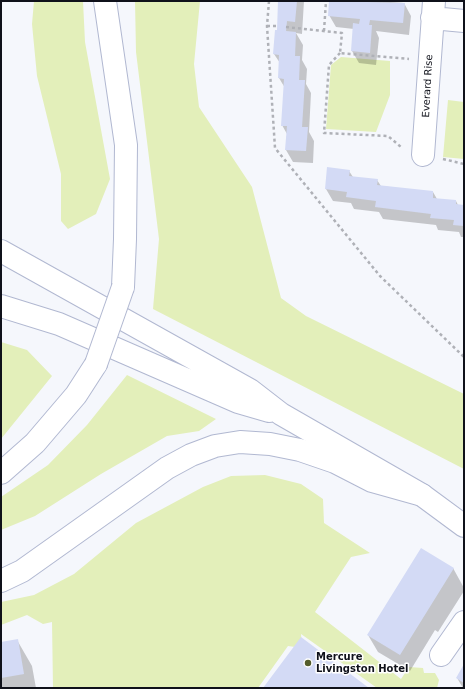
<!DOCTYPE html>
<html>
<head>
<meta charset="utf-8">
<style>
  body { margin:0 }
  #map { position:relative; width:465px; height:689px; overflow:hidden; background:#f5f7fc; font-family:"DejaVu Sans",sans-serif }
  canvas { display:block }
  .frame { position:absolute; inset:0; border:2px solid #0f111a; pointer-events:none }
</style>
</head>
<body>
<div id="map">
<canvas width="465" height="689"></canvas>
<div class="frame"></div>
</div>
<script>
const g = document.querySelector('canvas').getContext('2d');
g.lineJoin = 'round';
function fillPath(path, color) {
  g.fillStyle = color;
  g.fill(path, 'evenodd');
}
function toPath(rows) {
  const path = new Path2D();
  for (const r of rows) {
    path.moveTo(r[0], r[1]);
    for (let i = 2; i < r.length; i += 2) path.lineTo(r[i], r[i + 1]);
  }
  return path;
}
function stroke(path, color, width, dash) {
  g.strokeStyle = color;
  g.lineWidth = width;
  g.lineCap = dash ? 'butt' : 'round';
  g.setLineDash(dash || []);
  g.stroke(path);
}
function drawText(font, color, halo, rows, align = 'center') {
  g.font = font + ' "DejaVu Sans",sans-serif';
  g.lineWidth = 3;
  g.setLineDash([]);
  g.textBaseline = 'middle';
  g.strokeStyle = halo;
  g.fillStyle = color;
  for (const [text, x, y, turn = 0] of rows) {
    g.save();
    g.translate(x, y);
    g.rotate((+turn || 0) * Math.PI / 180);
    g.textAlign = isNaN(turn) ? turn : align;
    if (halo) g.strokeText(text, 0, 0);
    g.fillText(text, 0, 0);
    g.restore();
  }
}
fillPath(toPath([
  [34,1,83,1,85,42,110,179,96,214,68,229,61,221,61,174,37,76,32,24],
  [135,1,200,1,194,64,199,107,252,187,281,298,306,316,464,394,464,469,153,309,159,239,136,52],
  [341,57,390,61,390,95,376,132,326,129,331,65],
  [448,100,464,102,464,159,443,157],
  [1,342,27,350,52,376,1,439],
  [127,375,216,419,199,431,167,436,101,474,35,516,1,530,1,497,48,465,87,425],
  [265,475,301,484,323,499,324,523,370,553,351,557,315,612,401,679,409,667,423,668,424,673,435,673,439,680,437,688,377,688,301,634,302,648,288,646,258,688,53,688,52,622,43,624,27,615,1,625,1,602,34,595,74,574,136,523,203,487,231,476]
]), '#e3efba');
fillPath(toPath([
  [279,1,304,1,302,34,296,33,303,45,302,60,307,69,306,84,311,93,309,132,314,141,313,163,293,162,286,150,287,134,282,125,285,88,279,78,280,63,274,54,278,31],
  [330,1,377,1,404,3,411,16,409,35,376,31,379,38,376,65,359,63,352,51,354,29,336,27,329,15],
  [349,171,353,177,377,180,381,186,433,192,437,199,456,201,458,205,464,206,464,237,461,237,459,232,438,230,436,225,383,219,379,212,354,209,351,203,333,201,326,189],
  [453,568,464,588,464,591,438,632,435,630,410,671,378,652,368,635],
  [17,640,32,666,36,688,1,688,1,643],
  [464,666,464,688,463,688,457,678]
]), '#0003');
fillPath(toPath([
  [278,1,297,1,295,22,287,21,286,31,296,32,295,56,300,56,299,80,305,80,302,127,308,127,306,151,285,150,287,126,281,126,284,79,278,78,279,55,273,54,275,30,277,30],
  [329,1,405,3,403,23,370,20,369,25,372,25,370,53,351,51,353,23,359,24,360,19,328,16],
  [327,167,350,170,349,176,378,179,377,185,433,191,433,198,456,200,456,204,464,205,464,226,453,225,454,220,430,218,431,214,375,207,376,201,346,197,347,192,325,189],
  [421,548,454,568,400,655,367,635],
  [301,637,369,688,263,688],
  [18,639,24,674,1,678,1,642],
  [464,664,464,683,456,678]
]), '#d3daf5');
const street = toPath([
  [432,18,464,21],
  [423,155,434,1],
  [441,655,464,622]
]);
const secondary = toPath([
  [1,581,22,571,167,468,191,455,215,446,240,442,270,444,300,450,335,462,372,481,422,495,464,526]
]);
const primary = toPath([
  [105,1,126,145,125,239,123,287],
  [1,251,250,390,281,414,422,495],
  [1,306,59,324,238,402,269,411],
  [1,473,35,443,76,395,96,364]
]);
stroke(street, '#b1b8d1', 24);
stroke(secondary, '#b1b8d1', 24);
stroke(primary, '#b1b8d1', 24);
stroke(toPath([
  [269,1,267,26,275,148,380,276,464,357],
  [267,26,277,26],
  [286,27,342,33,340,53,409,59],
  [324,31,326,1],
  [340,53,329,65,324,133,388,136,401,147],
  [443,159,464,164]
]), '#afb1b7', 2.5, [3, 3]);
stroke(street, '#fff', 22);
stroke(secondary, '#fff', 22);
stroke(primary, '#fff', 22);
const primaryBridge = toPath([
  [96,364,123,287]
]);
stroke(primaryBridge, '#b1b8d1', 24, []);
stroke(primaryBridge, '#fff', 22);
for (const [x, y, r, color] of [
  [308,663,4,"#535c2b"]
]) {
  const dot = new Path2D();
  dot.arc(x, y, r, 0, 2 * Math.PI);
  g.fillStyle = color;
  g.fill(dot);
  stroke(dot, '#fff', 1.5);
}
drawText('10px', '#0f111a', '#fff', [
  ["Everard Rise",428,86,-87]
]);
drawText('bold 10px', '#0f111a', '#fff', [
  ["Mercure",316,657],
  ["Livingston Hotel",316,669]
], 'left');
</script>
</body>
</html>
